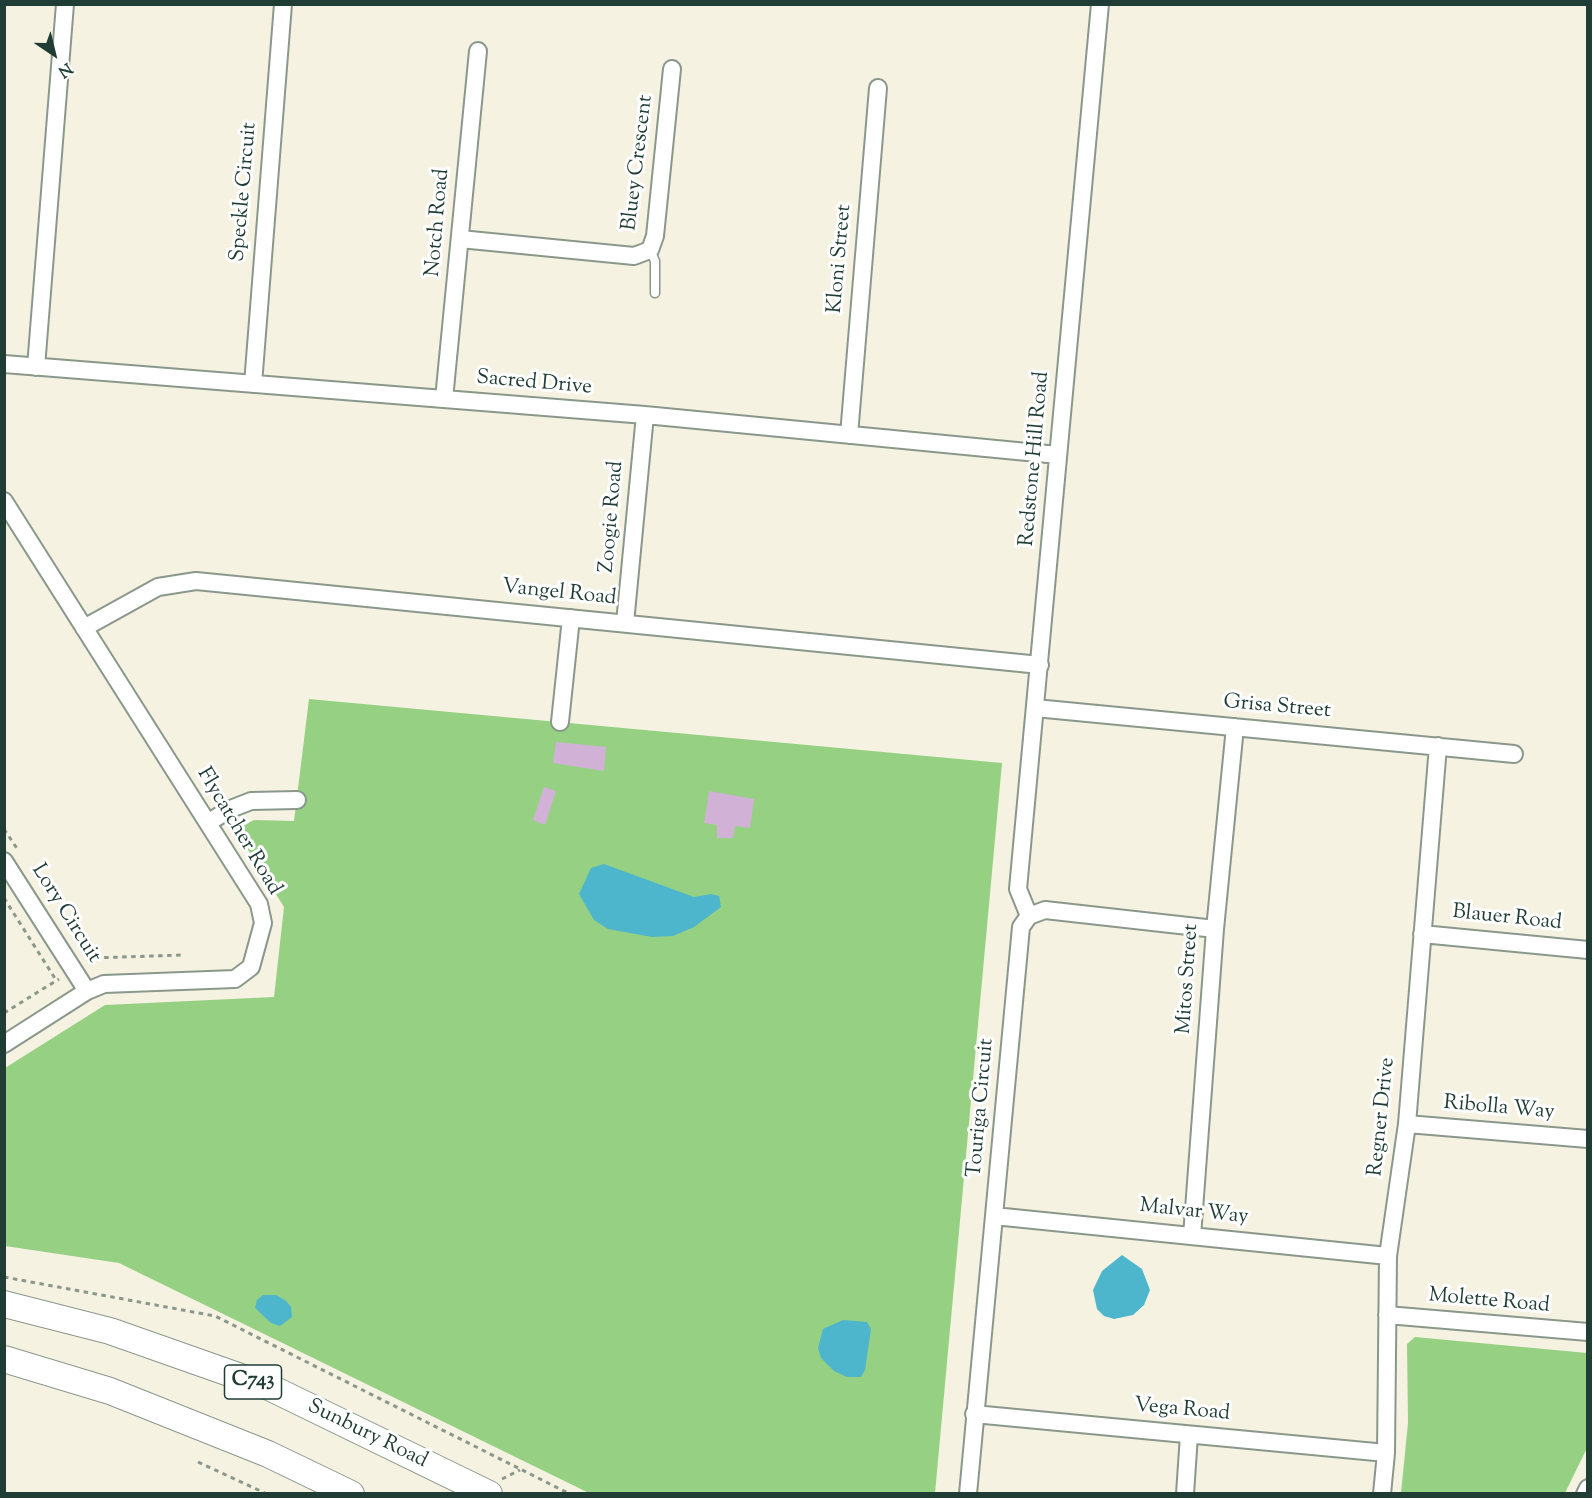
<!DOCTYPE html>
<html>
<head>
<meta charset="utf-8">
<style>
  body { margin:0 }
  #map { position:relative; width:1592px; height:1498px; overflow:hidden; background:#f5f2e2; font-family:"Sorts Mill Goudy",serif }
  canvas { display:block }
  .frame { position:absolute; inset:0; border:6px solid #1f3d34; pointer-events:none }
  .north { position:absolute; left:24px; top:24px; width:60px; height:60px; -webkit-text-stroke:4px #fff; paint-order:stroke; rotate:145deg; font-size:16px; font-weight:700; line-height:24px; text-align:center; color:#1f3d34 }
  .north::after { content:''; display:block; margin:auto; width:21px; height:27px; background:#1f3d34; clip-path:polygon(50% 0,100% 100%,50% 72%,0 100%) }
</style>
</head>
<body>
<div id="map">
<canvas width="1592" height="1498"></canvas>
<div class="frame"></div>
<div class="north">N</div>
</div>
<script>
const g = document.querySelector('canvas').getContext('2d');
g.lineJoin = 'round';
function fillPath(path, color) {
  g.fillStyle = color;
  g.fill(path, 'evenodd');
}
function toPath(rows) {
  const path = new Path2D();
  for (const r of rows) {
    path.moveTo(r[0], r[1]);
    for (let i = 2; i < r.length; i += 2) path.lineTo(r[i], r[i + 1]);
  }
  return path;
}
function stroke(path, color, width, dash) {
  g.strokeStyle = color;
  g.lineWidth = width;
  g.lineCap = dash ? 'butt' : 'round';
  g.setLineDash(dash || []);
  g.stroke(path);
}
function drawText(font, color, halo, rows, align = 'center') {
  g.font = font + ' "Sorts Mill Goudy",serif';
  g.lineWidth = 6;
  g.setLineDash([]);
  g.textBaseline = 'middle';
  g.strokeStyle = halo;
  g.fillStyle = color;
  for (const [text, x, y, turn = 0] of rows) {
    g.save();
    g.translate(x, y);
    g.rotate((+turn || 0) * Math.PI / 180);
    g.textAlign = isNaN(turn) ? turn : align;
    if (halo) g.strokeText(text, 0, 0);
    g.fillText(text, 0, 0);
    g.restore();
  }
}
fillPath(toPath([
  [309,699,1002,763,935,1493,589,1493,119,1263,5,1246,5,1068,105,1005,274,997,284,907,240,837,243,826,254,820,294,821],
  [1415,1337,1587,1353,1587,1448,1565,1493,1401,1493,1408,1423,1407,1344]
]), '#96d083');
fillPath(toPath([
  [604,864,694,897,711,894,719,896,721,907,694,927,673,936,652,937,608,929,594,920,579,894,591,868],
  [1122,1255,1142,1269,1150,1290,1144,1305,1133,1315,1114,1319,1104,1316,1097,1309,1093,1290,1102,1271],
  [263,1295,276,1295,286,1301,291,1307,292,1317,280,1326,271,1323,255,1308,257,1300],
  [843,1320,867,1322,871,1329,865,1370,861,1377,847,1377,834,1371,821,1358,818,1348,823,1329]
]), '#4eb6cc');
fillPath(toPath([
  [556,742,606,747,604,771,553,763],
  [544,787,556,791,545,825,533,820],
  [709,791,754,799,750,828,735,826,733,838,717,838,717,825,704,823]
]), '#d2b1d6');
const service = toPath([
  [650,250,655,261,655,293]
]);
const minor = toPath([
  [460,239,634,256,650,250,655,236,672,69],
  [4,364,645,415,1058,455],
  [36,367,65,4],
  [253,384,283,4],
  [444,399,478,51],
  [849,435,878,88],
  [4,501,259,904,263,923,251,967,235,979,104,984,87,991,4,1044],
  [625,623,645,415],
  [84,628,158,587,196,581,1040,665],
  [1035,708,1514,754],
  [560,722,571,618],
  [208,823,228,810,251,801,297,800],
  [4,861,87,991],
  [1029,916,1018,889,1100,4],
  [1422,934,1588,950],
  [1407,1124,1588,1139],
  [994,1216,1388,1256],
  [1192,1236,1215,929,1235,727],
  [1387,1315,1588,1332],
  [974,1414,1386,1453],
  [968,1494,1021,927,1029,916,1045,910,1215,929],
  [1185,1494,1189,1435],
  [1382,1494,1386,1453,1388,1256,1407,1124,1438,746],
  [1585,1494,1588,1488]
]);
const primary = toPath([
  [4,1304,110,1331,269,1387,489,1494],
  [4,1359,110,1391,268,1454,351,1494]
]);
stroke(service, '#8a988b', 11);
stroke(minor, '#8a988b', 20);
stroke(primary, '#8a988b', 28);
stroke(toPath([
  [4,829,18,850],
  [4,898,56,980],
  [87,961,92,958,183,955],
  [4,1013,59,979],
  [4,1277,215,1316,570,1494],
  [198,1462,267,1494],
  [502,1479,520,1470]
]), '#8a988b', 3, [4.5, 4.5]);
stroke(service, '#fff', 8);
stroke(minor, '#fff', 16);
stroke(primary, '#fff', 26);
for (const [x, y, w] of [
  [253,1382,57]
]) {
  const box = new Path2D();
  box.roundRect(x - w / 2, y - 17, w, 34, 4.5);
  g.fillStyle = '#fff';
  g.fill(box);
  stroke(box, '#1f3d34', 1.5);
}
drawText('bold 20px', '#1f3d34', null, [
  ["C743",253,1382]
]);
drawText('21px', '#1f3d34', '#fff', [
  ["Bluey Crescent",639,163,-83],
  ["Speckle Circuit",245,192,-85],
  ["Notch Road",439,223,-85],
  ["Kloni Street",841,259,-85],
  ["Sacred Drive",534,384,5],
  ["Redstone Hill Road",1036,459,-85],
  ["Zoogie Road",613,517,-85],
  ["Vangel Road",559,594,6],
  ["Grisa Street",1277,708,5],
  ["Flycatcher Road",238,832,59],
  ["Lory Circuit",65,914,58],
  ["Blauer Road",1507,919,6],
  ["Mitos Street",1189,979,-86],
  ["Touriga Circuit",982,1108,-85],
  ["Ribolla Way",1499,1109,5],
  ["Regner Drive",1383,1117,-84],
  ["Malvar Way",1194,1213,6],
  ["Molette Road",1489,1302,5],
  ["Vega Road",1182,1411,5],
  ["Sunbury Road",367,1435,26]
]);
</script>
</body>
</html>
